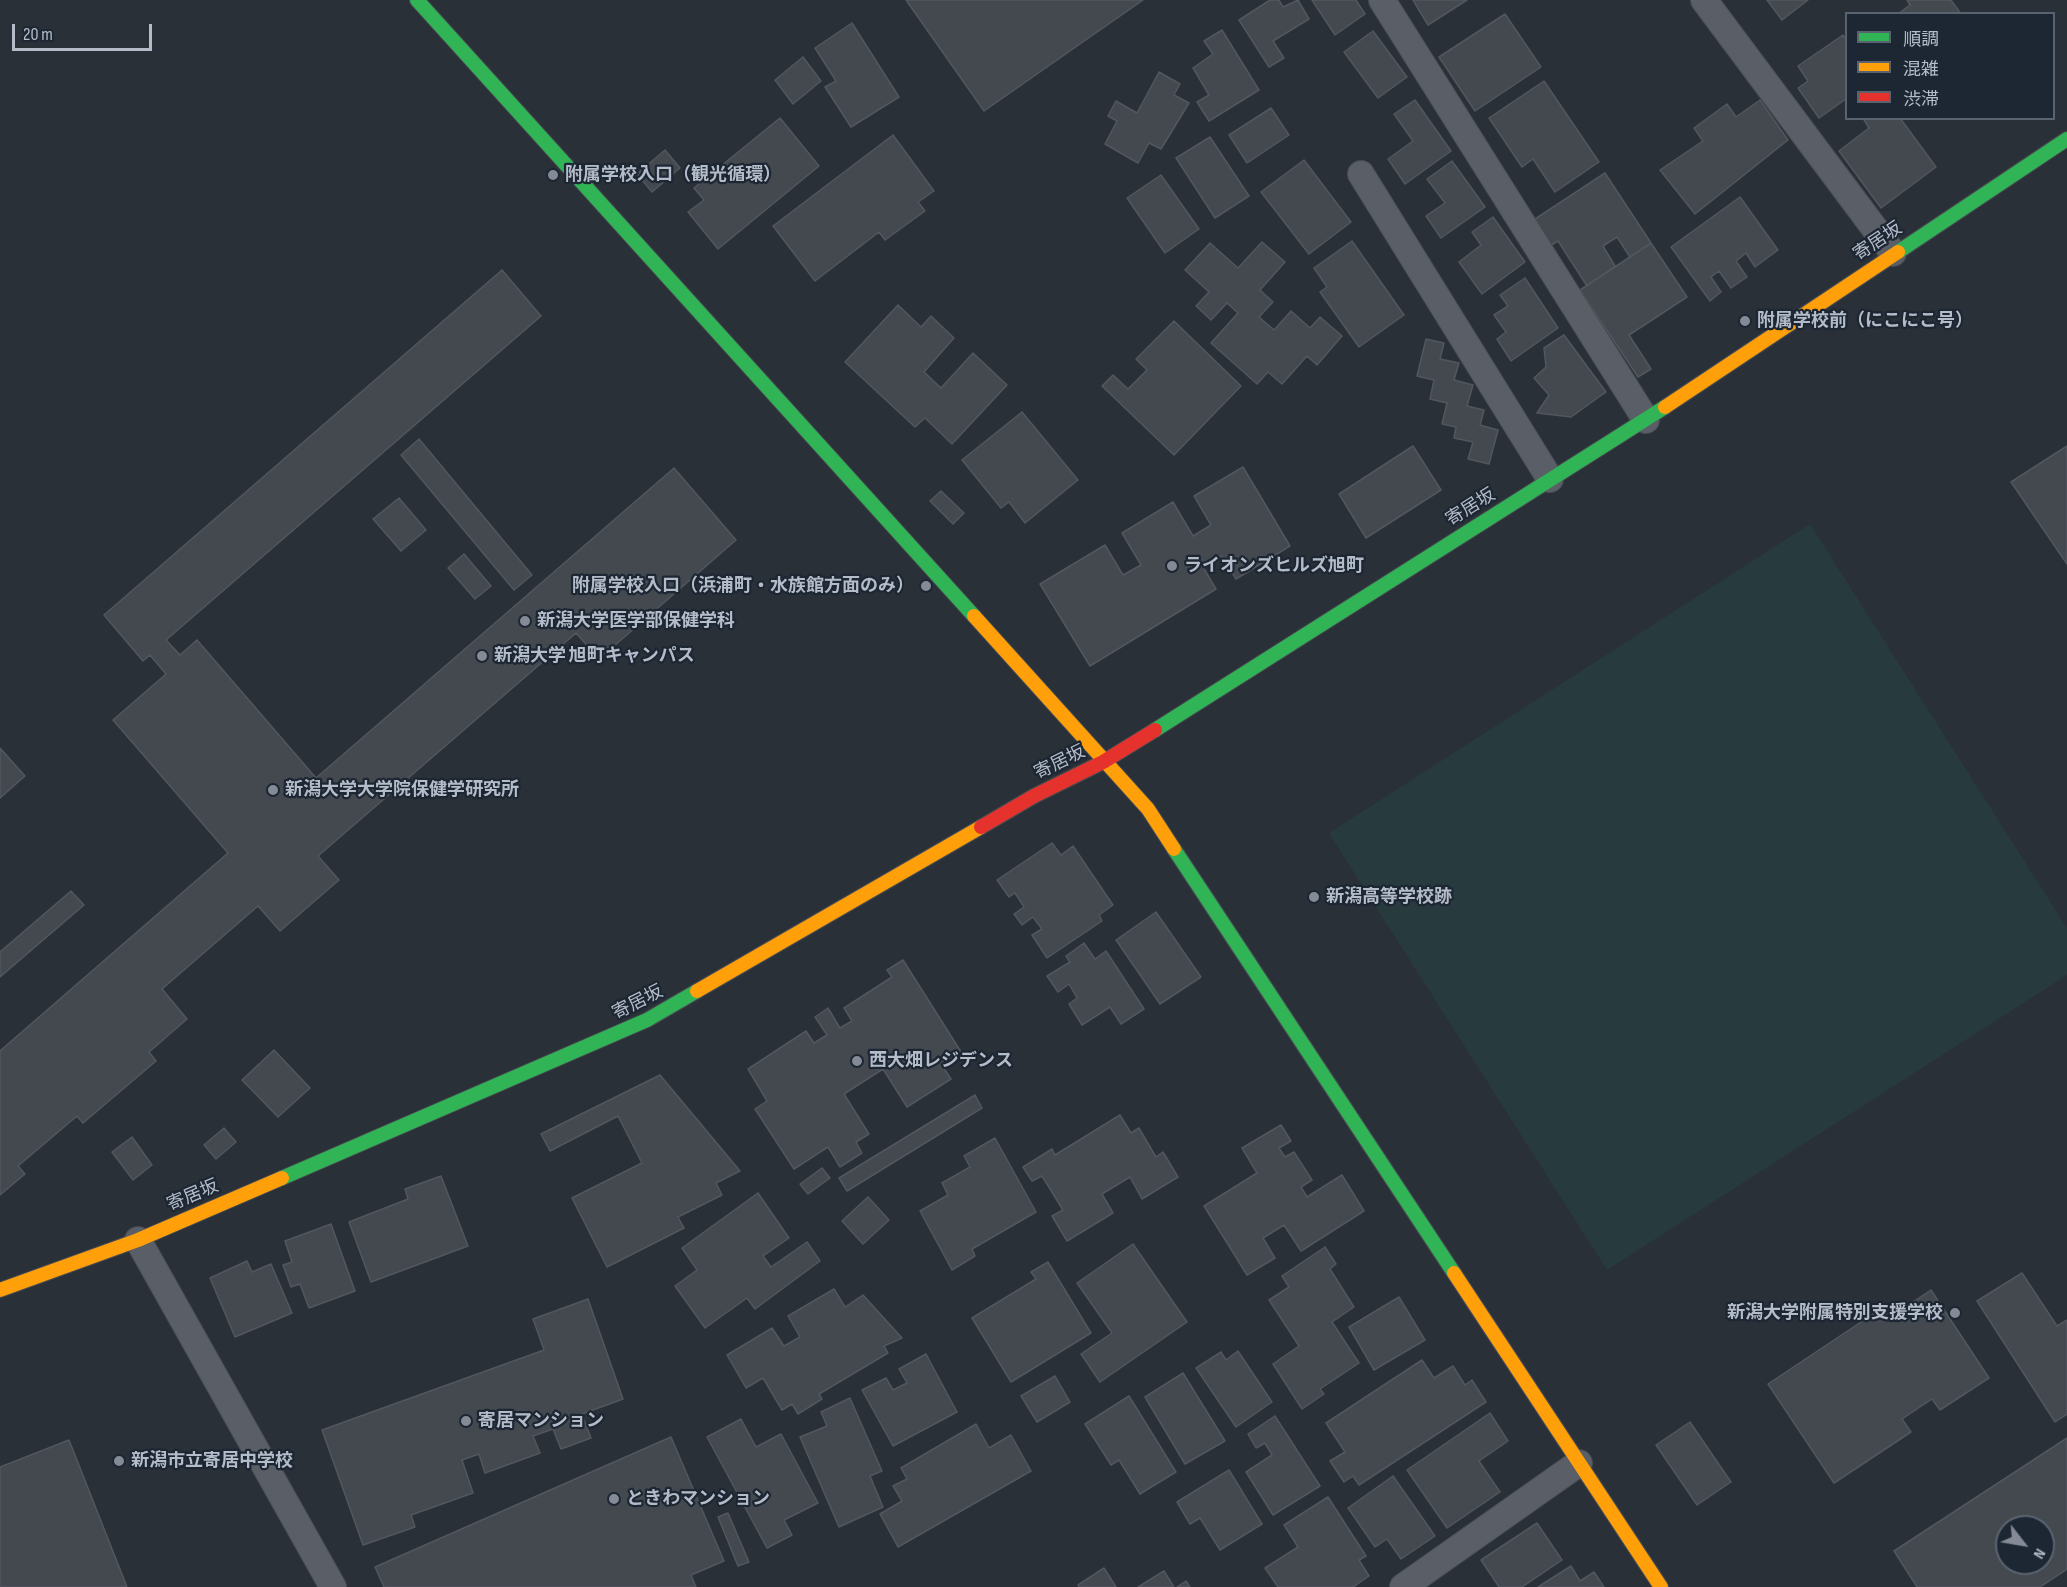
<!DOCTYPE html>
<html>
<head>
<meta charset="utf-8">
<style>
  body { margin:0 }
  #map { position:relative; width:2067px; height:1587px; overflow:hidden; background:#2a3038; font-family:"Sofia Sans Condensed","Noto Sans JP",sans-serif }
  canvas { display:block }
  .legend { position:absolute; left:1845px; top:12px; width:210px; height:108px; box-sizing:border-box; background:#1d2633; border:2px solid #59626f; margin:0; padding:8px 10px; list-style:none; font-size:18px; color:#b4bcc9 }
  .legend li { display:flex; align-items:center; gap:12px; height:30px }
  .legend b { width:30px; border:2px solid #59626f }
  .north { position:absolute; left:1995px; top:1515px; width:60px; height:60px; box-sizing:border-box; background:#1d2633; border:2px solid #59626f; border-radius:50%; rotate:121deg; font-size:16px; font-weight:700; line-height:24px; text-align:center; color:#b4bcc9 }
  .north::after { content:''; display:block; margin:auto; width:21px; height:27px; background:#848b96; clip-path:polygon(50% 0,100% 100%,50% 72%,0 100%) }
  .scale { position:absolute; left:12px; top:24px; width:140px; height:27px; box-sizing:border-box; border:3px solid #b4bcc9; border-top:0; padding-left:8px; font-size:18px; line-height:21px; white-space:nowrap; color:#b4bcc9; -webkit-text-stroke:4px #1d2633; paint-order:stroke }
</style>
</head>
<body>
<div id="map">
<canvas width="2067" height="1587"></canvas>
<ul class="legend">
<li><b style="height:8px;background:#30b455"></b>順調</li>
<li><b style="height:8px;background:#ff9f0a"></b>混雑</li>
<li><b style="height:8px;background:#e5322d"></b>渋滞</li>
</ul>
<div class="north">N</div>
<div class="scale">20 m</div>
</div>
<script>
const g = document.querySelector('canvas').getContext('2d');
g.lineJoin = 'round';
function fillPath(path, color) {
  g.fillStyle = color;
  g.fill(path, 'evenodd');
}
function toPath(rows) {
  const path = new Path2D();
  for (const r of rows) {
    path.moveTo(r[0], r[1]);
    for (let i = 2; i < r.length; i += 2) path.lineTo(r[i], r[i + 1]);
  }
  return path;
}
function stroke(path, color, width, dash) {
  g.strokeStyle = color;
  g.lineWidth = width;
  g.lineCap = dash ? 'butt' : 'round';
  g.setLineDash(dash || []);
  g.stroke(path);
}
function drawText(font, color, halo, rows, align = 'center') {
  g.font = font + ' "Sofia Sans Condensed","Noto Sans JP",sans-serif';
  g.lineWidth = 4.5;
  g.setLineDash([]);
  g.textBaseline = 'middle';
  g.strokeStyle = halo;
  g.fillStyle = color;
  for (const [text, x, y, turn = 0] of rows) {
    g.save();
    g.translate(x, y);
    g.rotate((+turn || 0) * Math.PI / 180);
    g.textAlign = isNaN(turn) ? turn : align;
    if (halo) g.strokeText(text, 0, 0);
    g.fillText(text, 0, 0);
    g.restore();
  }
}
fillPath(toPath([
  [1810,524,2067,928,2067,975,1607,1270,1329,833]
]), '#273a3e');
const building = toPath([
  [906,0,1143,0,984,111,906,0],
  [1270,0,1279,0,1283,7,1298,0,1309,19,1273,41,1284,58,1269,67,1239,20,1270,0],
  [1312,0,1356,0,1365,14,1335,35,1312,0],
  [1413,0,1467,0,1428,25,1413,0],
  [1767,0,1808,0,1782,20,1767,0],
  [1907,0,1951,0,1961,14,1898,14,1910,5,1907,0],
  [1505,14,1541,67,1475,111,1439,57,1505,14],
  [852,23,899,97,851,127,825,87,836,81,815,48,852,23],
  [1222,30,1259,90,1209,121,1197,102,1209,95,1193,68,1213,54,1204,41,1222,30],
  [1373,31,1407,77,1378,98,1344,52,1373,31],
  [1843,35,1846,40,1846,99,1819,118,1798,88,1808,81,1798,66,1843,35],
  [803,57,821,81,793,104,775,80,803,57],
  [1159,72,1180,84,1174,95,1189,103,1161,149,1149,143,1138,163,1105,144,1117,121,1108,116,1116,101,1137,113,1159,72],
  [1544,81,1599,162,1555,192,1533,159,1522,167,1489,118,1544,81],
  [1415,100,1451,151,1405,184,1388,159,1413,141,1394,114,1415,100],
  [1760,100,1788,140,1695,214,1660,170,1703,141,1694,128,1727,104,1736,117,1760,100],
  [1271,108,1289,135,1247,163,1229,135,1271,108],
  [780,118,819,166,718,249,688,212,704,200,694,188,780,118],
  [1863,118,1900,118,1936,167,1881,208,1839,151,1869,128,1863,118],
  [893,135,934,191,918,202,925,211,885,240,879,232,815,281,773,226,893,135],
  [1210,137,1249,196,1215,218,1176,158,1210,137],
  [665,150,680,168,652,192,637,174,665,150],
  [1304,160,1351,222,1309,254,1261,192,1304,160],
  [1452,161,1485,207,1441,238,1426,216,1445,203,1427,179,1452,161],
  [1605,173,1651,243,1630,257,1617,237,1603,246,1615,266,1587,286,1558,241,1548,247,1532,221,1605,173],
  [1161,175,1199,229,1165,253,1127,198,1161,175],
  [1740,197,1778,250,1755,267,1746,253,1736,261,1747,277,1731,288,1719,271,1711,277,1721,292,1710,301,1671,247,1740,197],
  [1493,217,1525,262,1482,294,1459,262,1481,245,1472,232,1493,217],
  [1352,241,1404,315,1359,347,1320,292,1327,287,1314,268,1352,241],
  [1262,242,1285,262,1260,290,1273,302,1259,317,1274,330,1291,311,1310,328,1320,317,1342,336,1317,365,1307,356,1282,384,1268,372,1257,384,1211,343,1238,313,1227,303,1211,320,1196,306,1209,292,1185,270,1210,243,1238,268,1262,242],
  [1651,243,1687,297,1629,335,1651,369,1638,377,1580,290,1651,243],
  [502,270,541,316,166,640,180,655,197,640,316,778,674,468,736,540,599,659,576,633,318,856,339,880,280,931,258,906,162,989,187,1019,149,1052,156,1061,83,1123,77,1116,18,1166,25,1174,0,1195,0,1051,228,853,113,720,166,674,150,655,143,661,104,615,502,270],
  [1525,278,1558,328,1511,361,1497,339,1506,332,1494,315,1508,306,1500,295,1525,278],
  [898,305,921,327,931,316,954,338,924,372,941,388,973,353,1007,385,952,444,925,418,915,427,845,362,898,305],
  [1174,321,1241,386,1174,455,1102,386,1113,375,1128,389,1147,370,1136,359,1174,321],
  [1564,335,1606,392,1571,417,1537,413,1549,395,1534,378,1546,367,1544,348,1564,335],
  [1426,339,1444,343,1440,359,1459,363,1454,380,1473,385,1467,406,1484,410,1480,425,1498,430,1489,464,1468,459,1473,442,1454,438,1456,427,1442,424,1447,403,1430,399,1434,380,1417,376,1426,339],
  [1022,412,1078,480,1025,523,1009,502,1001,508,962,460,1022,412],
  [419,439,532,575,514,590,401,455,419,439],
  [1413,446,1441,490,1366,538,1339,494,1413,446],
  [2067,446,2067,564,2011,482,2067,446],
  [1243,467,1290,546,1236,579,1222,556,1203,567,1216,589,1090,666,1040,584,1105,545,1123,575,1141,565,1122,533,1173,502,1193,536,1211,525,1194,496,1243,467],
  [941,491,964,513,953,524,930,501,941,491],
  [399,498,426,530,401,551,373,519,399,498],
  [464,554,491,586,475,599,448,568,464,554],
  [0,748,25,776,0,798,0,748],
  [1052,843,1061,855,1073,846,1113,905,1099,915,1102,921,1047,958,1032,935,1042,929,1033,917,1022,925,1014,914,1024,907,1015,893,1009,897,997,880,1052,843],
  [71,891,84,905,0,977,0,952,71,891],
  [1156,912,1201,977,1160,1004,1116,940,1156,912],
  [1084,943,1095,959,1106,951,1144,1009,1121,1024,1110,1007,1082,1025,1069,1004,1077,998,1069,984,1058,992,1047,976,1070,962,1066,956,1084,943],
  [903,960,963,1055,943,1067,951,1079,907,1107,883,1069,844,1094,869,1134,856,1142,862,1153,840,1167,828,1147,794,1169,755,1109,767,1101,748,1069,806,1031,814,1043,827,1035,815,1017,828,1008,840,1028,852,1021,844,1008,892,977,887,970,903,960],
  [274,1050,310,1088,278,1117,242,1080,274,1050],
  [660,1075,740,1171,716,1183,722,1195,678,1217,684,1228,607,1267,572,1198,642,1163,618,1116,550,1151,541,1134,660,1075],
  [975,1095,982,1108,847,1191,839,1178,975,1095],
  [1120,1115,1131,1133,1139,1128,1156,1157,1163,1152,1178,1177,1142,1199,1130,1177,1102,1194,1113,1213,1067,1241,1052,1216,1063,1210,1042,1176,1032,1181,1023,1167,1052,1149,1055,1155,1120,1115],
  [1281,1125,1291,1141,1279,1148,1285,1157,1294,1152,1312,1180,1301,1187,1307,1197,1342,1175,1364,1211,1301,1251,1284,1225,1263,1238,1275,1258,1247,1275,1204,1206,1257,1173,1242,1148,1281,1125],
  [224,1128,236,1142,216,1159,204,1145,224,1128],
  [132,1137,152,1165,133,1180,112,1152,132,1137],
  [995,1138,1036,1212,972,1249,975,1256,952,1270,920,1211,948,1195,942,1183,970,1167,964,1156,995,1138],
  [822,1168,830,1178,808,1194,800,1184,822,1168],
  [441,1176,468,1246,371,1282,349,1222,408,1199,405,1189,441,1176],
  [758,1193,789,1238,763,1256,771,1267,807,1242,820,1261,755,1309,747,1298,705,1328,675,1286,697,1270,682,1248,758,1193],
  [868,1197,889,1220,863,1244,842,1221,868,1197],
  [331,1224,355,1291,309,1308,300,1284,291,1287,283,1265,292,1262,285,1241,331,1224],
  [1133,1244,1187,1322,1100,1382,1081,1354,1112,1333,1077,1283,1133,1244],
  [1325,1247,1336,1264,1330,1269,1354,1307,1332,1322,1359,1363,1320,1389,1324,1394,1302,1409,1273,1364,1299,1346,1269,1300,1289,1287,1282,1276,1325,1247],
  [247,1261,252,1272,271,1264,292,1313,235,1337,210,1278,247,1261],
  [1048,1262,1091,1333,1011,1382,972,1318,1036,1279,1031,1272,1048,1262],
  [2022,1273,2057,1326,2067,1320,2067,1414,2055,1422,1977,1301,2022,1273],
  [834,1289,845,1307,863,1295,902,1338,884,1346,888,1353,819,1394,822,1399,798,1414,792,1404,782,1410,763,1378,746,1388,727,1355,772,1328,784,1346,800,1337,788,1316,834,1289],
  [1931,1290,1989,1378,1940,1410,1932,1399,1902,1419,1911,1432,1834,1483,1768,1384,1885,1306,1892,1316,1931,1290],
  [1399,1297,1425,1340,1374,1370,1349,1327,1399,1297],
  [588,1299,623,1399,582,1414,591,1438,561,1449,553,1429,533,1436,540,1453,485,1473,479,1454,462,1460,473,1493,411,1515,415,1527,363,1545,322,1430,544,1350,533,1319,588,1299],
  [1238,1351,1272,1402,1236,1427,1196,1368,1221,1352,1226,1360,1238,1351],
  [926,1354,957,1412,893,1446,862,1390,886,1378,893,1390,907,1383,899,1369,926,1354],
  [1422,1360,1434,1378,1453,1366,1465,1385,1472,1380,1486,1402,1359,1485,1353,1476,1344,1482,1330,1461,1345,1452,1326,1423,1422,1360],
  [1183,1373,1225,1441,1185,1464,1145,1397,1183,1373],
  [1055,1376,1070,1402,1037,1422,1021,1396,1055,1376],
  [1129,1396,1176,1472,1140,1494,1119,1460,1111,1465,1085,1424,1129,1396],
  [850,1398,882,1471,870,1476,883,1507,839,1527,800,1437,827,1426,821,1412,850,1398],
  [1490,1413,1508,1441,1479,1461,1500,1492,1447,1528,1407,1470,1490,1413],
  [1275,1416,1320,1486,1273,1515,1246,1472,1272,1455,1265,1443,1256,1448,1248,1434,1275,1416],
  [741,1419,756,1447,781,1434,818,1503,784,1520,792,1535,767,1548,707,1437,741,1419],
  [1690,1422,1731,1482,1697,1505,1656,1445,1690,1422],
  [976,1424,989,1448,1011,1435,1031,1471,898,1547,880,1514,902,1501,893,1486,907,1479,901,1468,976,1424],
  [671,1437,724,1561,691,1575,696,1587,384,1587,375,1567,671,1437],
  [2067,1438,2067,1569,2040,1587,1917,1587,1894,1551,2067,1438],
  [2007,1527,2043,1527,2043,1563,2007,1563,2007,1527],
  [69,1440,127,1587,0,1587,0,1467,69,1440],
  [1229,1470,1262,1524,1220,1550,1200,1518,1190,1524,1177,1502,1229,1470],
  [1393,1476,1435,1536,1401,1559,1387,1539,1375,1547,1348,1508,1393,1476],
  [1328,1497,1366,1556,1359,1560,1369,1576,1353,1587,1278,1587,1265,1568,1298,1547,1284,1525,1328,1497],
  [728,1513,749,1562,738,1566,718,1517,728,1513],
  [1537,1523,1562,1560,1522,1587,1499,1587,1481,1560,1537,1523],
  [1571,1566,1580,1581,1594,1572,1604,1587,1538,1587,1571,1566],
  [1104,1568,1116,1587,1079,1587,1078,1585,1104,1568],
  [1164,1571,1174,1587,1138,1587,1164,1571],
  [1186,1581,1190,1587,1177,1587,1186,1581]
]);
fillPath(building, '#444950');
stroke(building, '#52575f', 1.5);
const lane = toPath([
  [1382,0,1646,420],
  [1704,0,1893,253],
  [1361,174,1550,479],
  [138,1240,333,1587],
  [1403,1587,1579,1463]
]);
const fast = toPath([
  [417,0,974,616],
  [1898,252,2067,139],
  [1155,730,1665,407],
  [1174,849,1454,1273],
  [282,1178,647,1020,697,991]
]);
const slow = toPath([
  [1665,407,1898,252],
  [974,616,1148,809,1174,849],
  [697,991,981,827],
  [1454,1273,1661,1587],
  [0,1290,138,1240,282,1178]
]);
const jam = toPath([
  [981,827,1034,796,1103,762,1155,730]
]);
stroke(lane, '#484c53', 28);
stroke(fast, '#484c53', 16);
stroke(slow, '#484c53', 16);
stroke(jam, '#484c53', 16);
stroke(lane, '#5a5e66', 26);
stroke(fast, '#30b455', 14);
stroke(slow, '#ff9f0a', 14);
stroke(jam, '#e5322d', 14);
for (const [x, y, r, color] of [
  [553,175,6,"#848b96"],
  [1745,321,6,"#848b96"],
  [1172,566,6,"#848b96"],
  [926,586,6,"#848b96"],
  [525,621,6,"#848b96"],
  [482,656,6,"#848b96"],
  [273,790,6,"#848b96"],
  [1314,897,6,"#848b96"],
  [857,1061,6,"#848b96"],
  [1955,1313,6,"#848b96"],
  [466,1421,6,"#848b96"],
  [119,1461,6,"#848b96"],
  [614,1499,6,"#848b96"]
]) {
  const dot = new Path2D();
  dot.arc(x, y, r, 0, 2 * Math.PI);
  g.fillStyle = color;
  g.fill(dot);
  stroke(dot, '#1d2633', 2);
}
drawText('bold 18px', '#b4bcc9', '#1d2633', [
  ["附属学校入口（観光循環）",565,175],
  ["附属学校前（にこにこ号）",1757,321],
  ["ライオンズヒルズ旭町",1184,566],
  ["附属学校入口（浜浦町・水族館方面のみ）",914,586,"right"],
  ["新潟大学医学部保健学科",537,621],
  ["新潟大学 旭町キャンパス",494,656],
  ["新潟大学大学院保健学研究所",285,790],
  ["新潟高等学校跡",1326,897],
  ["西大畑レジデンス",869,1061],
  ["新潟大学附属特別支援学校",1943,1313,"right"],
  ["寄居マンション",478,1421],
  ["新潟市立寄居中学校",131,1461],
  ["ときわマンション",626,1499]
], 'left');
drawText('18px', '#b4bcc9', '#1d2633', [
  ["寄居坂",1878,242,-34],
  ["寄居坂",1471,508,-32],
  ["寄居坂",1060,763,-26],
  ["寄居坂",638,1003,-27],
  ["寄居坂",193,1196,-23]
]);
</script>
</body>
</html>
